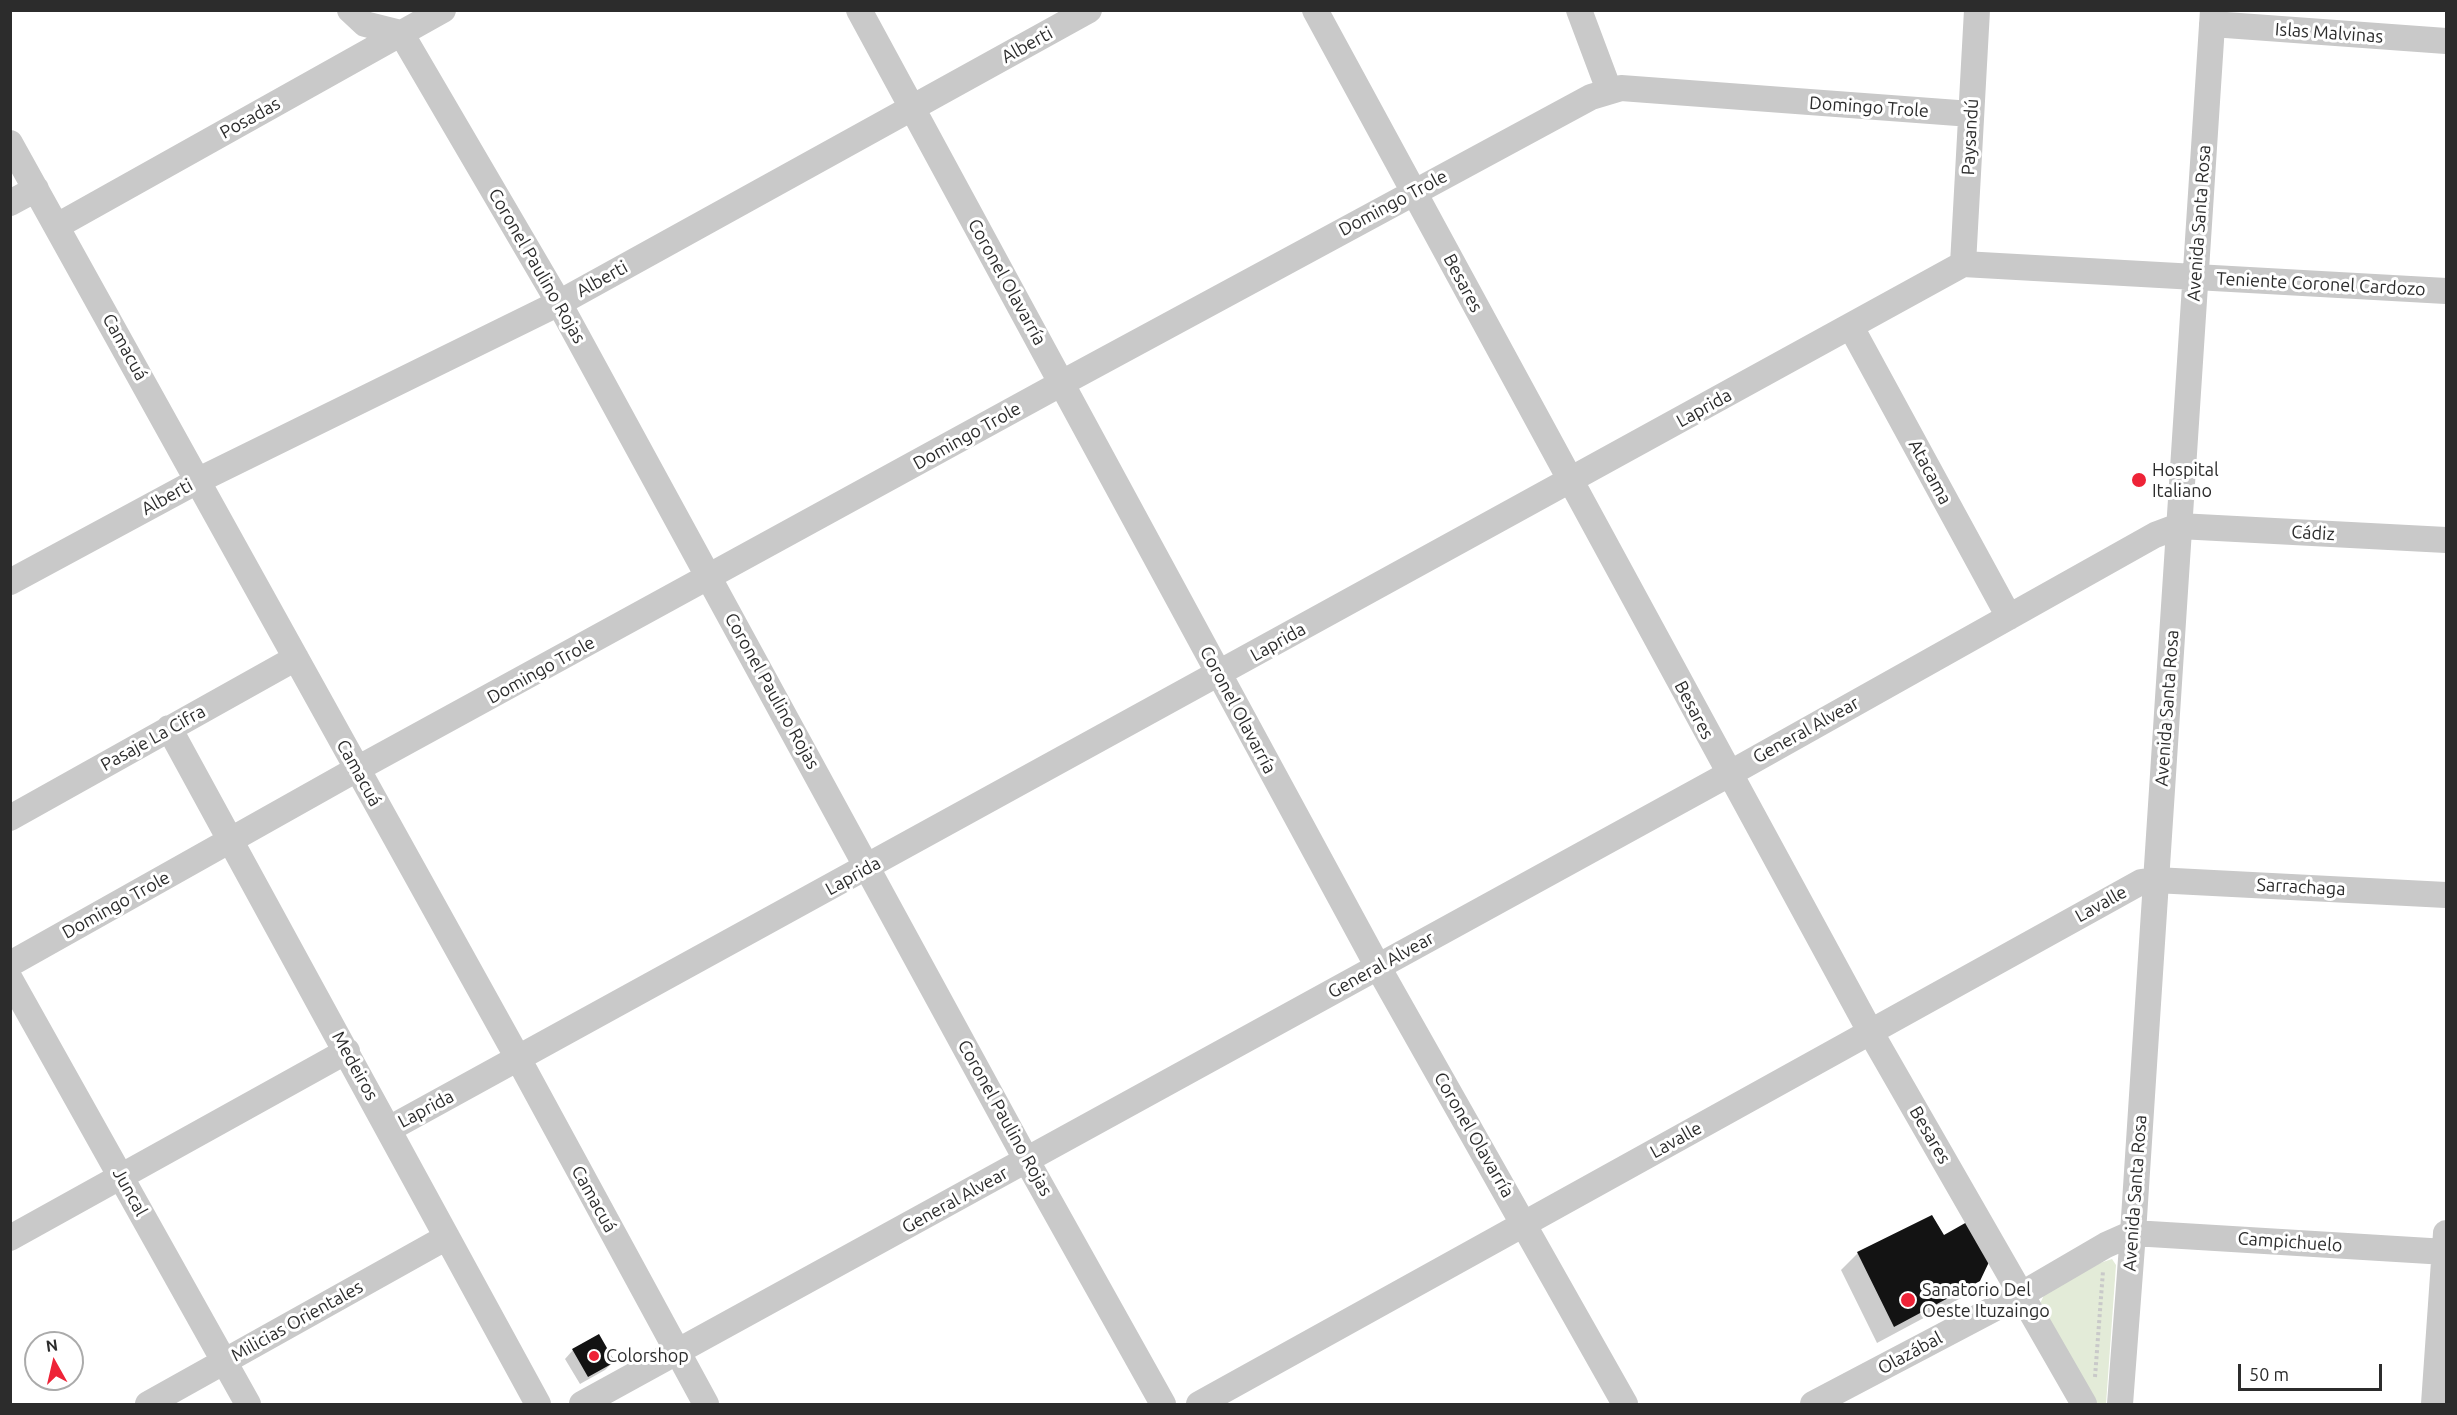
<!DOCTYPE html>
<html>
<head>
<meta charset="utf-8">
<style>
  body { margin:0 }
  #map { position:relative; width:2457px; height:1415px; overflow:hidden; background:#fff; font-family:Ubuntu,sans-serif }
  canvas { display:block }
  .frame { position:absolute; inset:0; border:12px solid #2c2c2c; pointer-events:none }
  .north { position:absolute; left:24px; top:1331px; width:60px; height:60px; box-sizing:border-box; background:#fff; border:2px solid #ababab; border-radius:50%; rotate:352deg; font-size:16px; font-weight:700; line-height:24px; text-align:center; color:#2c2c2c }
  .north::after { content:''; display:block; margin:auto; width:21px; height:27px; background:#ee2337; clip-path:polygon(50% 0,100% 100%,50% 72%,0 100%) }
  .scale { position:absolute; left:2238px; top:1364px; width:144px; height:27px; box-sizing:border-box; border:3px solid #2c2c2c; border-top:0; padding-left:8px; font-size:18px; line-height:21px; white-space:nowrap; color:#2c2c2c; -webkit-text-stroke:4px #fff; paint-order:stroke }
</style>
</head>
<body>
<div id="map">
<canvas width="2457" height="1415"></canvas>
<div class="frame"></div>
<div class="north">N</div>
<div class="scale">50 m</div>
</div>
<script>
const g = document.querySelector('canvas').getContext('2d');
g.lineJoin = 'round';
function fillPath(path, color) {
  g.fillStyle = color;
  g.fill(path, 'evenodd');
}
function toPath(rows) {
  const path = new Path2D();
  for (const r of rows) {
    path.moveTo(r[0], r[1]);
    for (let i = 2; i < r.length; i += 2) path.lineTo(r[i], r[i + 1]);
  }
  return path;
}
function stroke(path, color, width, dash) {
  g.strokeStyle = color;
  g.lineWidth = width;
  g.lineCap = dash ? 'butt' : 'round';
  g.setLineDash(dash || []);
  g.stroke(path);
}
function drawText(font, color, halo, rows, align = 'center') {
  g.font = font + ' Ubuntu,sans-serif';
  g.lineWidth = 6;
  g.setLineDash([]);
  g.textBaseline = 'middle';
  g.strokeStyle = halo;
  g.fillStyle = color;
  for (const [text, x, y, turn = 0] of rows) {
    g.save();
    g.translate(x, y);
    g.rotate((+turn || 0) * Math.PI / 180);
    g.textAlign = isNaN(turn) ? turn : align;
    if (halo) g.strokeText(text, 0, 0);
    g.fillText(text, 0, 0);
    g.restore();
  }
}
fillPath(toPath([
  [2112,1259,2116,1265,2106,1404,2096,1404,2039,1306,2044,1295,2100,1263]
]), '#e3ebd8');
fillPath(toPath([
  [1944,1237,1979,1280,1961,1298,1877,1343,1841,1270,1858,1253],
  [573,1350,613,1362,605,1370,580,1384,565,1359]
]), '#0003');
fillPath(toPath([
  [1932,1215,1944,1235,1967,1222,1989,1262,1980,1281,1894,1327,1857,1252],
  [599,1334,615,1362,588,1377,572,1349]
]), '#131313');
stroke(toPath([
  [2095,1377,2103,1271]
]), '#c9c9c9', 4, [3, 3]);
stroke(toPath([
  [350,10,365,24,401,33,559,303,1027,1161,1163,1404],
  [859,10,1378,967,1625,1404],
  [1315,10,1871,1033,2084,1404],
  [1579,10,1609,90],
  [2212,24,2446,41],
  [10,143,519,1060,706,1404],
  [10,203,36,189],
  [57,226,443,10],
  [1963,264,1977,10],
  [1851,327,2009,617],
  [10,582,199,480,559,303,1089,10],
  [169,728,538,1404],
  [10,818,296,658],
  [10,964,357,769,1062,383,1591,97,1621,88,1971,114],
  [10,979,248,1404],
  [389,1129,1963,264,2446,291],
  [10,1238,347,1051],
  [148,1404,447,1237],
  [582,1404,1729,774,2155,535,2179,526,2446,540],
  [1199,1404,2141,882,2155,880,2446,895],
  [1813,1404,2022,1294,2106,1245,2133,1233,2446,1252],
  [2120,1404,2133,1233,2213,10],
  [2434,1404,2446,1233]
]), '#c9c9c9', 26);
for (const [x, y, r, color] of [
  [2139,480,8,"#ee2337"],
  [1908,1300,8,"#ee2337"],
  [594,1356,6,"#ee2337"]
]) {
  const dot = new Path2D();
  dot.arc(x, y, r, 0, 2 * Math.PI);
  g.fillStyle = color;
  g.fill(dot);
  stroke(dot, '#fff', 2);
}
drawText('18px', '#2c2c2c', '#fff', [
  ["Islas Malvinas",2329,33,4],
  ["Alberti",1027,45,-29],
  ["Domingo Trole",1869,107,4],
  ["Posadas",250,118,-29],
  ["Paysandú",1970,137,-87],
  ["Domingo Trole",1393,203,-28],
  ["Avenida Santa Rosa",2199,223,-86],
  ["Coronel Paulino Rojas",537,266,60],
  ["Alberti",602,279,-29],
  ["Coronel Olavarría",1007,282,61],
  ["Besares",1463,283,62],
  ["Teniente Coronel Cardozo",2321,284,3],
  ["Camacuá",125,347,61],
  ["Laprida",1704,408,-29],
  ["Domingo Trole",967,436,-29],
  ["Atacama",1930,472,62],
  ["Alberti",167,497,-29],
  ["Cádiz",2313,533,3],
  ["Laprida",1278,642,-29],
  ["Domingo Trole",541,670,-29],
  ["Coronel Paulino Rojas",772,691,61],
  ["Avenida Santa Rosa",2167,708,-86],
  ["Coronel Olavarría",1238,710,62],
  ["Besares",1694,710,62],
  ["General Alvear",1806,730,-29],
  ["Pasaje La Cifra",153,738,-29],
  ["Camacuá",359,773,61],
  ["Laprida",853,876,-29],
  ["Sarrachaga",2301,887,3],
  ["Lavalle",2101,904,-29],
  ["Domingo Trole",116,905,-29],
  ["General Alvear",1381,965,-29],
  ["Medeiros",355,1066,61],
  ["Laprida",426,1109,-28],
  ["Coronel Paulino Rojas",1005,1118,61],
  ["Coronel Olavarría",1474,1135,60],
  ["Besares",1930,1135,60],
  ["Lavalle",1676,1140,-29],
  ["Juncal",130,1192,61],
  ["Avenida Santa Rosa",2135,1193,-86],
  ["Camacuá",594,1199,61],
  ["General Alvear",955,1200,-29],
  ["Campichuelo",2290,1242,4],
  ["Milicias Orientales",297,1321,-29],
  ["Olazábal",1910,1353,-28]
]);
drawText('18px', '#2c2c2c', '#fff', [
  ["Hospital",2152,470],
  ["Italiano",2152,491],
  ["Sanatorio Del",1922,1290],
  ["Oeste Ituzaingo",1922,1311],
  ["Colorshop",606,1356]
], 'left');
</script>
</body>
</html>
